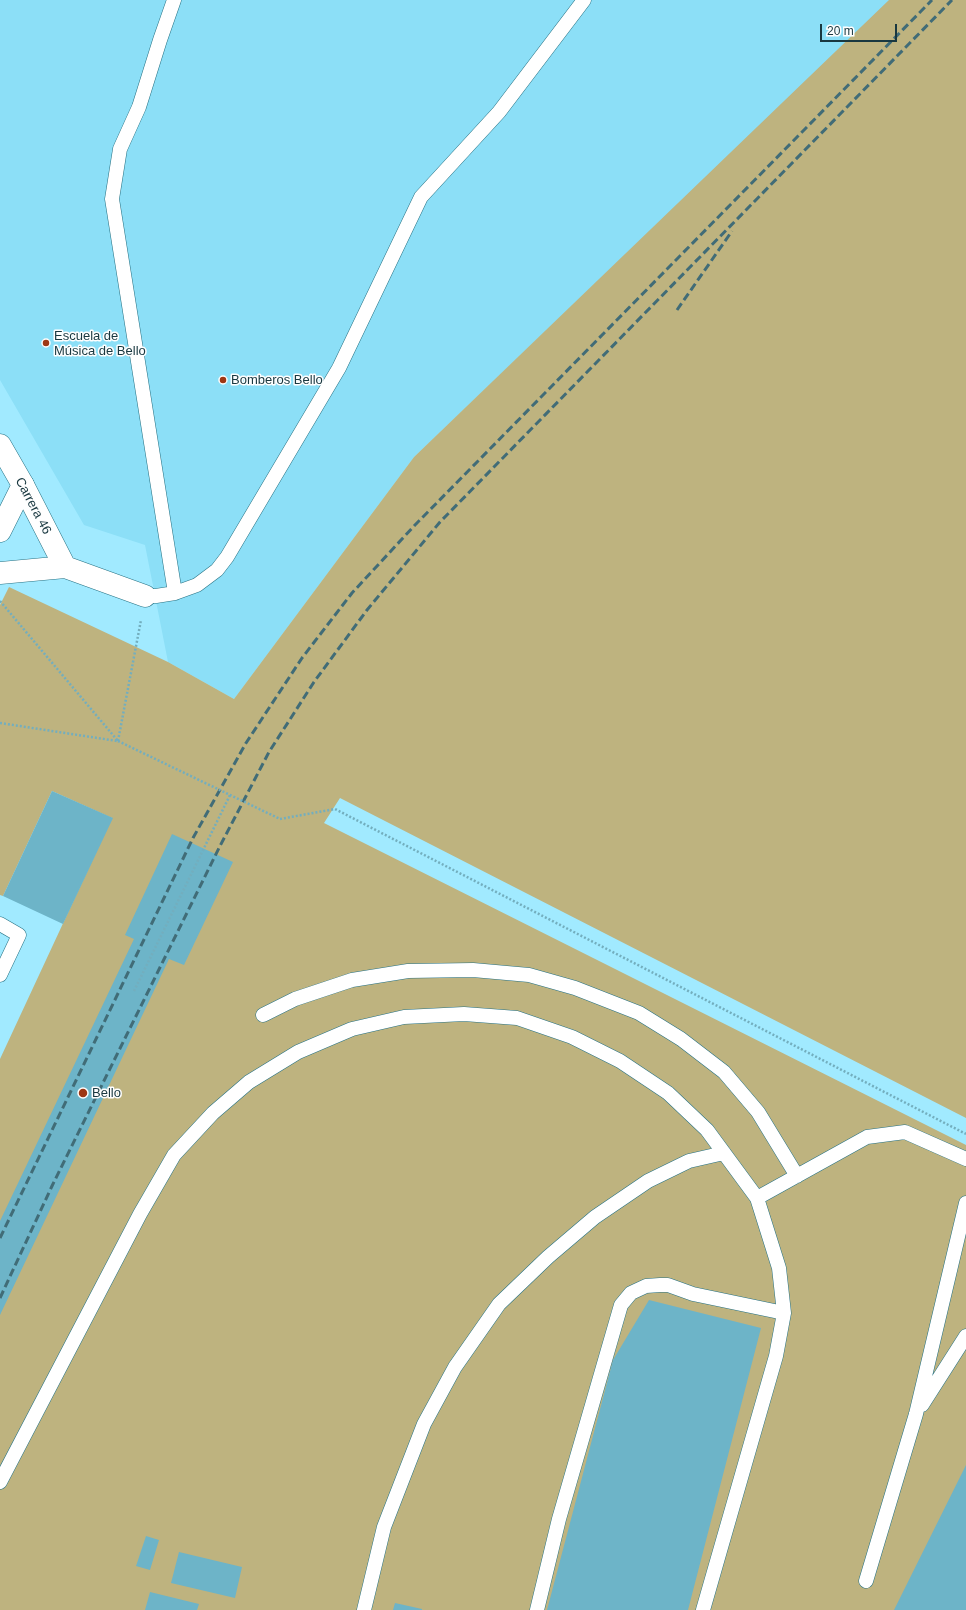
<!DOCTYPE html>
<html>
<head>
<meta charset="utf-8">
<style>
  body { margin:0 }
  #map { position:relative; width:966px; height:1610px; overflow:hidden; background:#a1eaff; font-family:Helvetica,sans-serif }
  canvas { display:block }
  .scale { position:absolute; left:820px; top:24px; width:77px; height:18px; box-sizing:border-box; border:2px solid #193840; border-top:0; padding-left:5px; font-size:12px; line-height:14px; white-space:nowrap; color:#193840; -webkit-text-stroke:3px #fefefe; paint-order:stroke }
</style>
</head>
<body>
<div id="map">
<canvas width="966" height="1610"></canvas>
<div class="scale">20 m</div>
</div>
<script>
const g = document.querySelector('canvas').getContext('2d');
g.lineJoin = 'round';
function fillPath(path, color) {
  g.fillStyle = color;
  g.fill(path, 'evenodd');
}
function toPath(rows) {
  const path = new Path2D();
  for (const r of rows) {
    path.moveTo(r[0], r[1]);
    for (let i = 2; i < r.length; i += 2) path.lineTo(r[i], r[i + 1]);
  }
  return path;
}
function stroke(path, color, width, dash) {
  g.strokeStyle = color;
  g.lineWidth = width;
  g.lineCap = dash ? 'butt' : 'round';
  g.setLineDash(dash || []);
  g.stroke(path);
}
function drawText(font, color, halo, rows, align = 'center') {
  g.font = font + ' Helvetica,sans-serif';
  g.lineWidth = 3;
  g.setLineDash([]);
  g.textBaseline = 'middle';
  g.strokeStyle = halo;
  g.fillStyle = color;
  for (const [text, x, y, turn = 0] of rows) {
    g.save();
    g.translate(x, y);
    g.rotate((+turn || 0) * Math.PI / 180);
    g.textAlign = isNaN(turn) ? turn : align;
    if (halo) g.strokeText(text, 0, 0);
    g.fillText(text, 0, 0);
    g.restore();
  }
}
fillPath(toPath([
  [0,0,892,0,414,457,234,699,168,662,145,545,84,525,0,380]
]), '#8cdff7');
fillPath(toPath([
  [889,0,966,0,966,1118,340,798,324,823,966,1145,966,1610,0,1610,0,1059,112,818,52,791,3,896,0,895,0,605,9,587,168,662,234,699,414,457]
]), '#beb37f');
fillPath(toPath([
  [52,791,113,818,63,924,3,896],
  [172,834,233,862,184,965,169,959,0,1315,0,1221,134,939,125,935],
  [649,1300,761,1328,688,1610,547,1610,613,1360],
  [966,1465,966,1610,894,1610],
  [146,1536,159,1540,150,1570,136,1566],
  [179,1552,242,1567,235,1598,171,1583],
  [150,1592,199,1604,197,1610,145,1610],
  [395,1603,422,1609,422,1610,393,1610]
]), '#6db4c8');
const lane = toPath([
  [174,0,160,40,139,107,120,149,112,199,175,593],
  [145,596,156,596,175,593,197,585,217,570,227,557,339,368,421,197,499,112,584,0],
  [0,924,19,935,0,975],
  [263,1015,295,999,352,980,408,971,473,970,529,975,575,988,639,1013,681,1039,724,1072,758,1112,797,1176],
  [757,1198,867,1137,905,1132,966,1159],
  [922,1405,966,1336],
  [0,1482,140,1214,174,1155,213,1113,249,1082,298,1052,352,1029,404,1017,464,1014,517,1018,572,1037,620,1061,668,1093,707,1130,757,1198,779,1268,784,1313,776,1356,703,1610],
  [866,1581,916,1414,966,1203],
  [364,1610,384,1527,424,1424,455,1367,499,1304,548,1257,595,1217,648,1181,689,1161,724,1153],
  [537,1610,559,1519,621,1305,631,1293,646,1286,660,1285,668,1285,693,1294,784,1313]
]);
const street = toPath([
  [23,485,65,567],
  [0,573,65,567,145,596]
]);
const secondary = toPath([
  [0,445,23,485,0,531]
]);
stroke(lane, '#277284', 15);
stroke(street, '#277284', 23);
stroke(secondary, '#277284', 23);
stroke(toPath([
  [0,601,118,741],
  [0,723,117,741],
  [118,741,141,620],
  [280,819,335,809,966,1134],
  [134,991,230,795]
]), '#73aebe', 2.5, [2, 2]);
stroke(lane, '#fff', 14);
stroke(street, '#fff', 22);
stroke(secondary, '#fff', 22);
stroke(toPath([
  [677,310,732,231],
  [0,1238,193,838,246,743,302,658,352,593,415,525,932,0],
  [0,1298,52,1186,220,846,269,752,314,682,367,610,440,522,952,0]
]), '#416c77', 3, [8, 4]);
stroke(toPath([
  [118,741,280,819]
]), '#73aebe', 2.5, [2, 2]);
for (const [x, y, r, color] of [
  [46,343,4,"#9e3714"],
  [223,380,4,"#9e3714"],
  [83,1093,5,"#9e3714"]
]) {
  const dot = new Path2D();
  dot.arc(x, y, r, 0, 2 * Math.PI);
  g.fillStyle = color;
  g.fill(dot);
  stroke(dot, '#fefefe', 1.5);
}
drawText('13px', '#193840', '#fefefe', [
  ["Escuela de",54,336],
  ["Música de Bello",54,351],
  ["Bomberos Bello",231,380],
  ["Bello",92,1093]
], 'left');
drawText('13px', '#193840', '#fefefe', [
  ["Carrera 46",33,506,62]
]);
</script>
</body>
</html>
